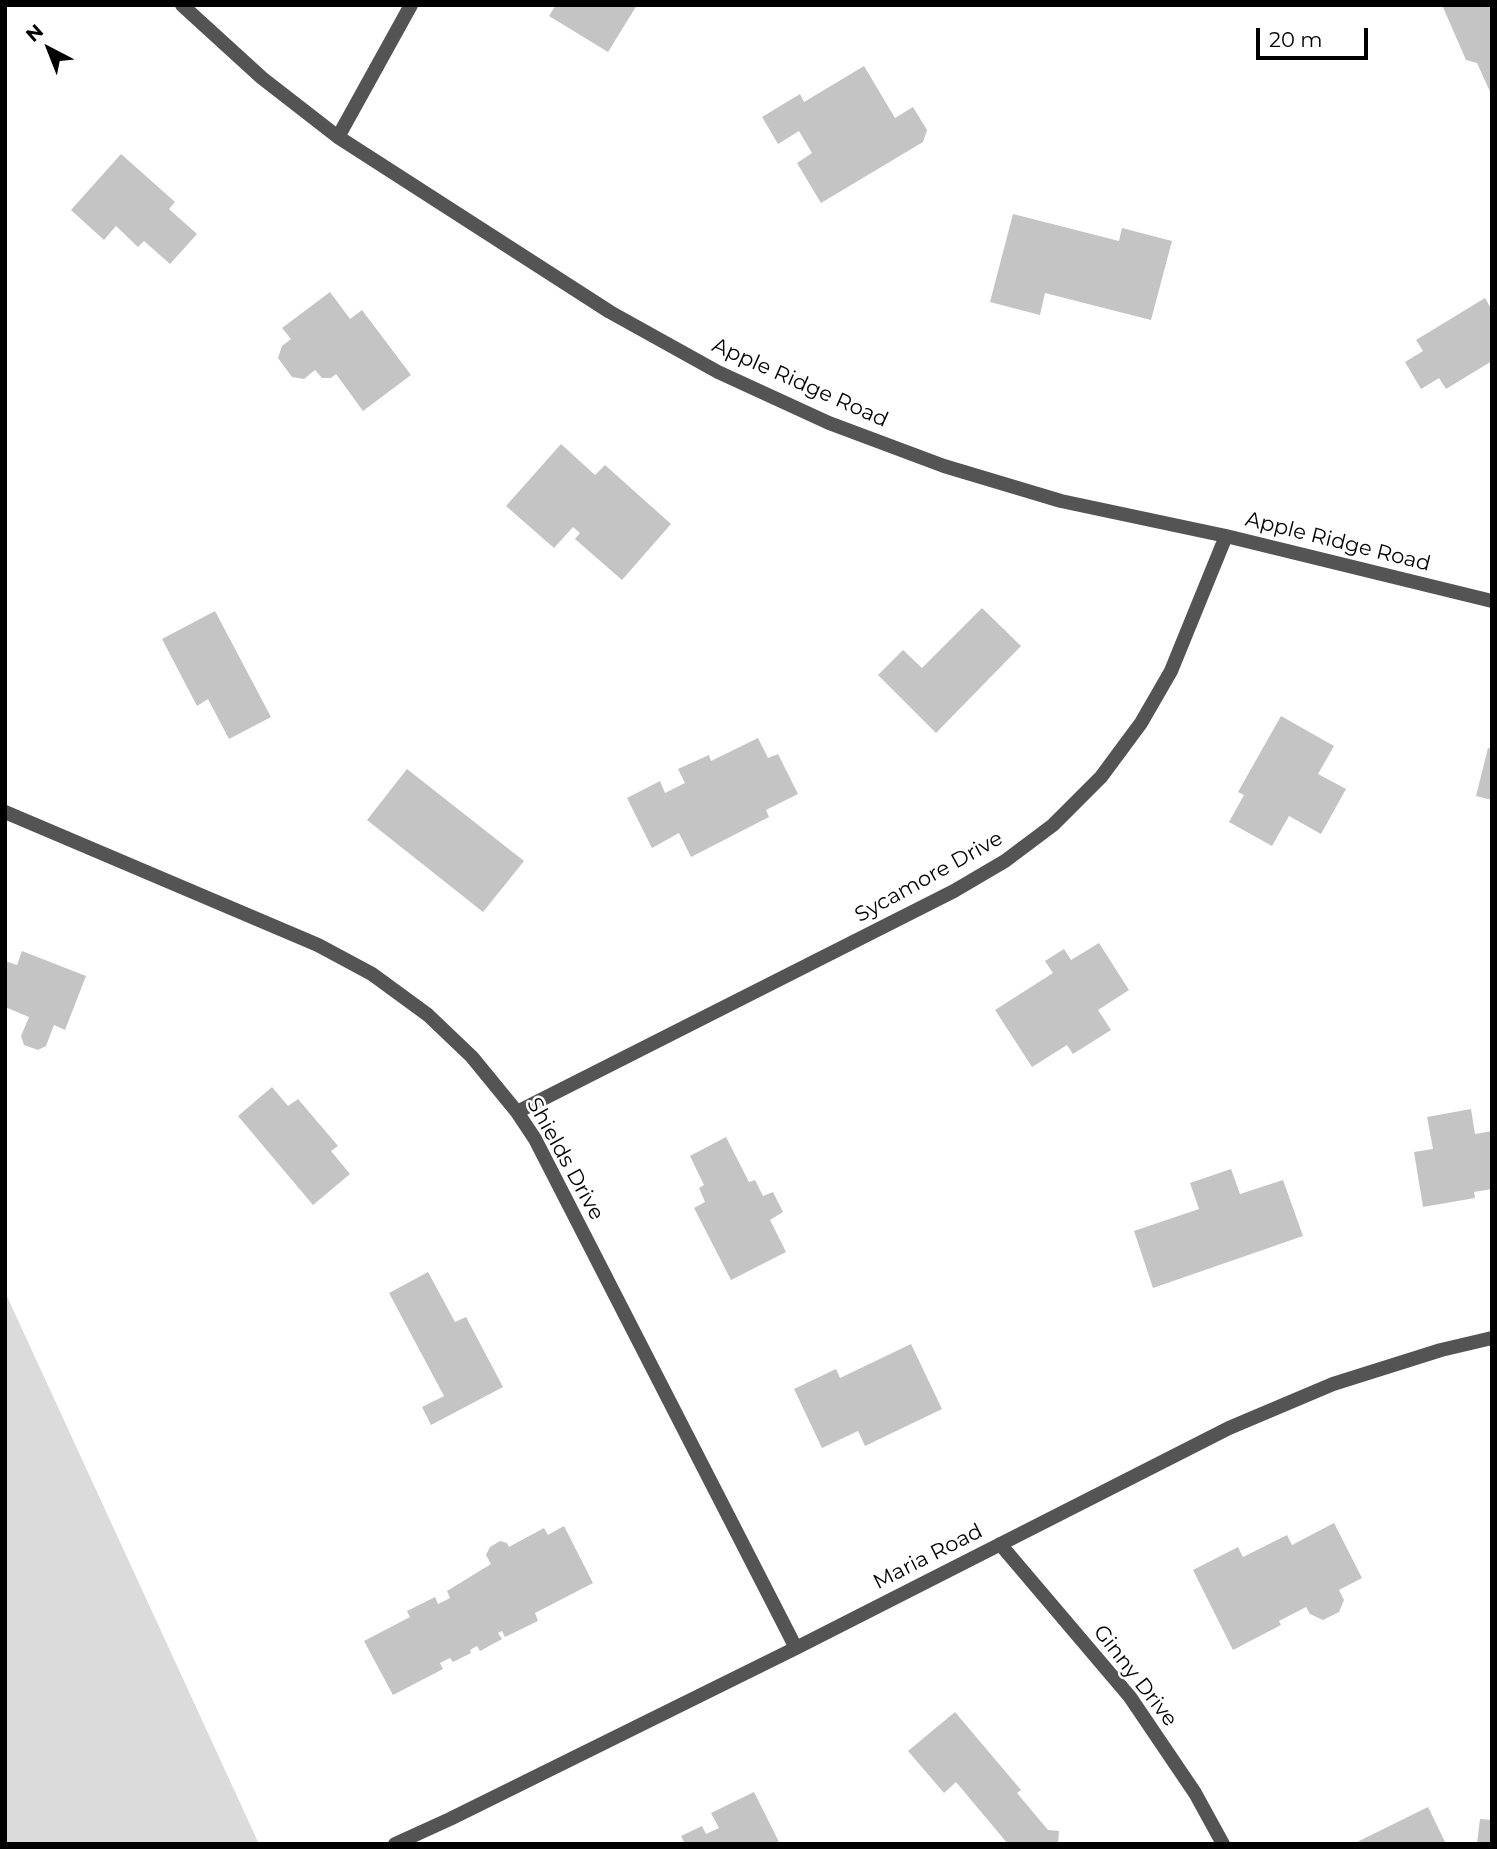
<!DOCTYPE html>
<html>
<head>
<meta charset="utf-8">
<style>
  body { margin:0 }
  #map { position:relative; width:1497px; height:1849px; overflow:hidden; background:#fff; font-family:Montserrat,sans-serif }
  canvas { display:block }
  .frame { position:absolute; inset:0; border:7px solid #000; pointer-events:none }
  .north { position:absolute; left:14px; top:14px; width:70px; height:70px; -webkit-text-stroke:5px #fff; paint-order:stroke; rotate:318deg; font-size:19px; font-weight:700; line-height:28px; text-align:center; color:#000 }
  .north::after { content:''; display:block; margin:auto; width:24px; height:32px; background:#000; clip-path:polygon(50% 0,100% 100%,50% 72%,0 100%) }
  .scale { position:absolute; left:1256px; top:28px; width:112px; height:32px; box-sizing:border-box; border:4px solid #000; border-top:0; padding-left:9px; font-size:21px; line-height:24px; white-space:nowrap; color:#000; -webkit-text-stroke:5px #fff; paint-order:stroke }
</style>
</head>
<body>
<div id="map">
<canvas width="1497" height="1849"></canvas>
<div class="frame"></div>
<div class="north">N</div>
<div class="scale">20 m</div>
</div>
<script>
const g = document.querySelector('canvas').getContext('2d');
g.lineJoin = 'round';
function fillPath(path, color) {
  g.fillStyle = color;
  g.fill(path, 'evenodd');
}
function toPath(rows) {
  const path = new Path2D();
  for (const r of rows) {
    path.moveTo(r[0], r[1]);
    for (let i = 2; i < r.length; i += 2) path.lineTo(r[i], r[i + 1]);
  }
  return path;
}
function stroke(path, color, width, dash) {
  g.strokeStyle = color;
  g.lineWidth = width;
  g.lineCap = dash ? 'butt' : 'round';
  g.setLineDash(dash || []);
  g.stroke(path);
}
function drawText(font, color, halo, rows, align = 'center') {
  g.font = font + ' Montserrat,sans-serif';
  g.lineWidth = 5;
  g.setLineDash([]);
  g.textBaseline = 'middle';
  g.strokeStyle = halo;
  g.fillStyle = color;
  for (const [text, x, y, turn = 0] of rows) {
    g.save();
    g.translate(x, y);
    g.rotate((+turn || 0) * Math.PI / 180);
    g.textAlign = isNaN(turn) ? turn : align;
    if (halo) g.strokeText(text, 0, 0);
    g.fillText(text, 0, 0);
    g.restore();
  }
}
fillPath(toPath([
  [5,1292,259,1844,5,1844]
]), '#dbdbdb');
fillPath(toPath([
  [556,5,637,5,608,52,549,16],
  [1442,5,1492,5,1492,96,1477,63,1466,60],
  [864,66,895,118,913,107,927,130,923,142,821,203,797,163,812,153,799,131,778,144,762,117,800,94,804,102],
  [121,154,175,202,169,209,197,234,170,264,144,241,138,247,116,226,104,240,71,210],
  [1013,214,1119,241,1122,228,1172,241,1151,320,1045,293,1040,315,990,302],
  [330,292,350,319,362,310,411,375,363,411,336,374,331,378,322,378,315,370,304,379,292,377,278,358,282,346,291,339,282,328],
  [1485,298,1492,310,1492,361,1446,389,1439,378,1421,389,1405,362,1423,351,1416,340],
  [561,444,595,475,605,465,671,524,622,580,575,539,580,533,573,527,554,548,506,506],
  [982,608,1021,646,936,733,878,675,903,650,922,668],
  [215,611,271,717,229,739,208,699,197,706,162,639],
  [1281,716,1334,746,1318,774,1346,789,1321,834,1289,816,1272,846,1229,822,1244,795,1238,792],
  [758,738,768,758,778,754,798,794,766,810,769,817,691,857,679,833,652,848,627,798,660,781,665,793,685,783,678,769,709,755,711,761],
  [1488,748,1492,749,1492,800,1476,796],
  [407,769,524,861,483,912,367,820],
  [1099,943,1129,990,1098,1010,1111,1030,1073,1054,1067,1045,1032,1067,995,1010,1053,973,1045,961,1064,949,1071,960],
  [22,951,86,976,65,1030,54,1025,46,1046,38,1050,24,1045,21,1036,29,1017,5,1007,5,961,17,965],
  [272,1087,288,1106,298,1099,338,1146,331,1151,350,1174,313,1205,238,1116],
  [1471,1109,1475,1134,1492,1131,1492,1189,1474,1192,1475,1198,1423,1207,1414,1152,1433,1149,1427,1117],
  [726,1137,749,1182,755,1180,763,1196,773,1192,783,1212,770,1220,786,1252,731,1280,694,1208,705,1202,699,1188,704,1185,690,1156],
  [1231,1169,1240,1194,1283,1180,1303,1236,1153,1288,1134,1231,1199,1209,1190,1183],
  [428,1272,455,1322,466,1317,503,1387,431,1425,422,1407,444,1396,389,1293],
  [911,1344,942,1409,865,1446,858,1431,822,1448,794,1389,836,1369,840,1378],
  [1334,1523,1362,1578,1339,1590,1344,1600,1339,1612,1323,1620,1310,1614,1306,1607,1279,1621,1281,1625,1233,1650,1193,1570,1238,1547,1243,1557,1287,1535,1292,1545],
  [564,1526,593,1583,535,1613,538,1621,505,1637,502,1631,498,1633,502,1639,480,1651,477,1646,470,1650,471,1653,453,1662,450,1658,440,1663,443,1669,393,1695,364,1641,410,1617,407,1611,435,1597,438,1604,450,1598,447,1591,491,1564,486,1555,490,1547,500,1541,507,1543,509,1547,544,1528,548,1535],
  [955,1712,1021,1790,1017,1793,1048,1830,1059,1831,1058,1844,1008,1844,956,1782,944,1793,908,1751],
  [754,1792,780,1844,685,1844,681,1836,702,1826,706,1834,719,1828,711,1813],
  [1428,1807,1446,1844,1358,1844,1357,1842],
  [1480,1819,1492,1820,1492,1844,1477,1844]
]), '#c4c4c4');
stroke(toPath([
  [182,5,262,78,338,137,610,312,718,372,829,423,944,466,1061,501,1226,536,1492,601],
  [338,137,411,5],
  [5,812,318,945,372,974,428,1015,472,1057,517,1112,535,1139,796,1648],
  [517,1112,954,891,1005,861,1053,825,1101,777,1141,723,1171,671,1226,536],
  [1000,1544,1130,1697,1195,1793,1223,1844],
  [395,1844,450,1819,796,1648,1229,1428,1333,1384,1441,1350,1492,1338]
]), '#545454', 14);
drawText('21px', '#000', '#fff', [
  ["Apple Ridge Road",800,383,24],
  ["Apple Ridge Road",1338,542,14],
  ["Sycamore Drive",929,877,-29],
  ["Shields Drive",565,1159,61],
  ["Maria Road",928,1557,-27],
  ["Ginny Drive",1135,1676,52]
]);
</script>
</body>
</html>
